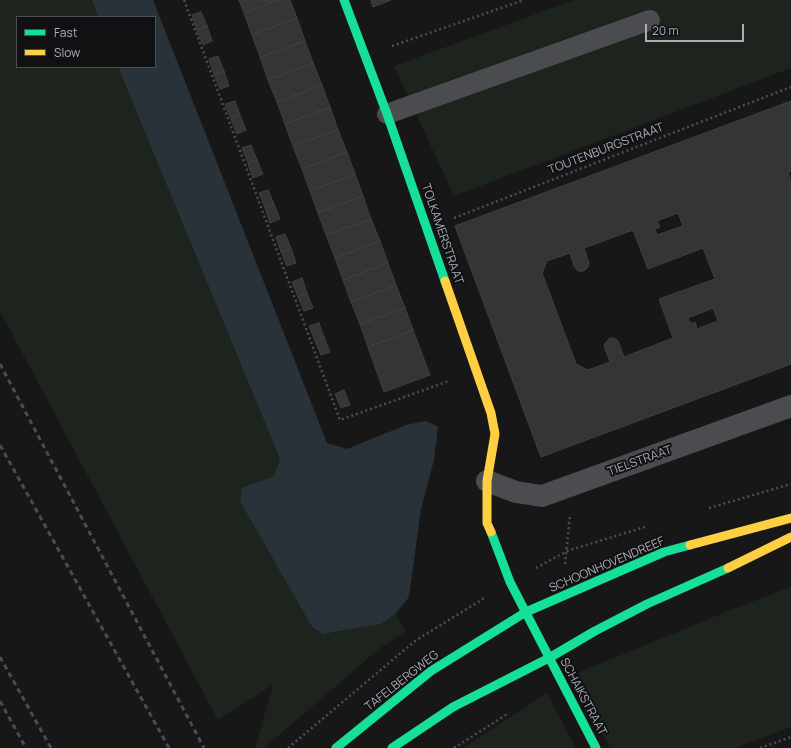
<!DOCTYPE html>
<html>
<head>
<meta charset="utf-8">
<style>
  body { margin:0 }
  #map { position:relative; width:791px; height:748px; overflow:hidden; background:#171717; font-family:Manrope,sans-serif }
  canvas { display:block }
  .legend { position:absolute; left:16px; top:16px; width:140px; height:52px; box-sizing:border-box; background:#111113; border:1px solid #4d4f55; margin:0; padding:5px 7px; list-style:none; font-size:12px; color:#a8adb8 }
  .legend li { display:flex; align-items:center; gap:8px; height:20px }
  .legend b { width:20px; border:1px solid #4d4f55 }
  .scale { position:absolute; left:645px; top:24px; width:99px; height:18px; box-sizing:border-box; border:2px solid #a8adb8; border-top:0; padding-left:5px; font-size:12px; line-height:14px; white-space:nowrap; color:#a8adb8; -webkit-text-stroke:3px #111113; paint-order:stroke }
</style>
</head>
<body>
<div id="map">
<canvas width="791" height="748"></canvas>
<ul class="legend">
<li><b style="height:5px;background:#16e098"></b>Fast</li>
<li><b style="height:5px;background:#ffcf43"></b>Slow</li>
</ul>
<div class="scale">20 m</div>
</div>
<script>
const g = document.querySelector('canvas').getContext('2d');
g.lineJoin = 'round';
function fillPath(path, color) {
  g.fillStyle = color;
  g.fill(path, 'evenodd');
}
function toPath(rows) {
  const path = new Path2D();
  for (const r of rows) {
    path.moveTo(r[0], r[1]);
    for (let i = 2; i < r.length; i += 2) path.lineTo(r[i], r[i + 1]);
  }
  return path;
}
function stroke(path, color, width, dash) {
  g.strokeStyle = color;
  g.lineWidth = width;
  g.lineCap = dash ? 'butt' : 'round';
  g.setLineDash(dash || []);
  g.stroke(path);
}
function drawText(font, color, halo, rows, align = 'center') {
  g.font = font + ' Manrope,sans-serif';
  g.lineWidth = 4;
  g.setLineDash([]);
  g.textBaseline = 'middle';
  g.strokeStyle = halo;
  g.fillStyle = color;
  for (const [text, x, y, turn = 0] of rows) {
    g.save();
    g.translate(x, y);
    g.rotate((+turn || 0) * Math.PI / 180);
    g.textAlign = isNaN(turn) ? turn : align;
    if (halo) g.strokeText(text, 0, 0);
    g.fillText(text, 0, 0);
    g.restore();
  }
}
fillPath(toPath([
  [0,0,92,0,98,17,17,17,17,67,118,67,280,459,274,476,242,488,312,627,324,634,381,624,395,614,406,631,379,649,264,748,255,748,273,685,218,720,0,311],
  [574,0,791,0,791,68,454,196,394,66],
  [791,587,791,727,736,748,610,748,575,683,580,672,733,609],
  [547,693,576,748,463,748]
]), '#1d241e');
fillPath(toPath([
  [92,0,153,0,327,443,347,449,406,425,426,421,438,427,434,460,421,509,409,597,395,614,381,624,323,634,312,627,240,501,242,488,274,476,280,459,118,67,155,67,155,17,98,17]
]), '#2a3239');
const building = toPath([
  [239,0,278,0,244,13,239,0],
  [278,0,290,0,297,18,252,35,244,13,278,0],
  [371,0,391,0,373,7,371,0],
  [201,12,207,26,197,30,192,15,201,12],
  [297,18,305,41,260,57,252,35,297,18],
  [207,26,212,41,203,45,197,30,207,26],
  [305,41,313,63,268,80,260,57,305,41],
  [218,56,224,71,214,74,209,59,218,56],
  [313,63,322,85,277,102,268,80,313,63],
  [224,71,229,86,220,89,214,74,224,71],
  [322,85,330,107,285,124,277,102,322,85],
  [235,101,240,115,231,119,225,104,235,101],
  [791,101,791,171,788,172,791,181,791,364,541,457,455,226,791,101],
  [678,213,683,226,657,235,655,229,660,227,657,221,678,213],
  [633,230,648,269,703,248,715,279,659,299,673,338,624,357,618,341,614,338,610,338,606,342,604,346,610,362,588,370,576,364,542,273,547,261,570,253,574,266,578,271,584,271,588,267,589,263,584,248,633,230],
  [713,308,718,321,697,329,695,322,691,324,688,318,713,308],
  [330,107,338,130,293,146,285,124,330,107],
  [240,115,246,130,237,134,231,119,240,115],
  [338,130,347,152,302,169,293,146,338,130],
  [251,145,257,160,248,163,242,148,251,145],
  [347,152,355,174,310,191,302,169,347,152],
  [257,160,263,174,253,178,248,163,257,160],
  [355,174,363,196,318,213,310,191,355,174],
  [268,190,274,204,265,208,259,193,268,190],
  [363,196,371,219,326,235,318,213,363,196],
  [274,204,280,219,270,223,265,208,274,204],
  [371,219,380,241,335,258,326,235,371,219],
  [285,234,291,248,281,252,276,237,285,234],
  [380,241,388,263,343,280,335,258,380,241],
  [291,248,296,263,287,266,281,252,291,248],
  [388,263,396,285,351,302,343,280,388,263],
  [302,278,307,293,298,297,292,282,302,278],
  [396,285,405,308,360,324,351,302,396,285],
  [307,293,313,308,304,311,298,297,307,293],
  [405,308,413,330,368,347,360,324,405,308],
  [319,323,324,337,315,341,309,326,319,323],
  [413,330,430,375,384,392,368,347,413,330],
  [324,337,330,352,321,355,315,341,324,337],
  [344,390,350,405,341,408,335,394,344,390]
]);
fillPath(building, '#353536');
stroke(building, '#3f4043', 1);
stroke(toPath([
  [184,0,340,420,449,381],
  [392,46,524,0],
  [454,218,791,87],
  [709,508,791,484],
  [565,564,570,515],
  [536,568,567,551,645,527],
  [288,748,415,641,486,597],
  [454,748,509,713],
  [760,748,791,737]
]), '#4d4e52', 2.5, [2, 3]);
stroke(toPath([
  [387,114,650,20]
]), '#4b4c50', 20);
stroke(toPath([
  [487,481,516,492,542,496,791,406]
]), '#4b4c50', 22);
stroke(toPath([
  [344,0,387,114,445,281],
  [491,532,510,582,596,748],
  [336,748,431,671,526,612,664,552,690,545],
  [392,748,453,707,549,658,595,631,647,604,728,568]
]), '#16e098', 9);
stroke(toPath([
  [445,281,491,413,495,434,487,481,487,523,491,532],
  [690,545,791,518],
  [728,568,791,537]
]), '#ffcf43', 9);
stroke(toPath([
  [0,364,204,748],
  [0,445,169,748],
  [0,657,51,748],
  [0,701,26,748]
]), '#4b4c4f', 3, [5, 4]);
drawText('12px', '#a8adb8', '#111113', [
  ["TOUTENBURGSTRAAT",606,149,-21],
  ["TOLKAMERSTRAAT",442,234,71],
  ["TIELSTRAAT",640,461,-20],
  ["SCHOONHOVENDREEF",607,565,-23],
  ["TAFELBERGWEG",402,681,-38],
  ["SCHAIKSTRAAT",583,697,62]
]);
</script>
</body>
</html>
